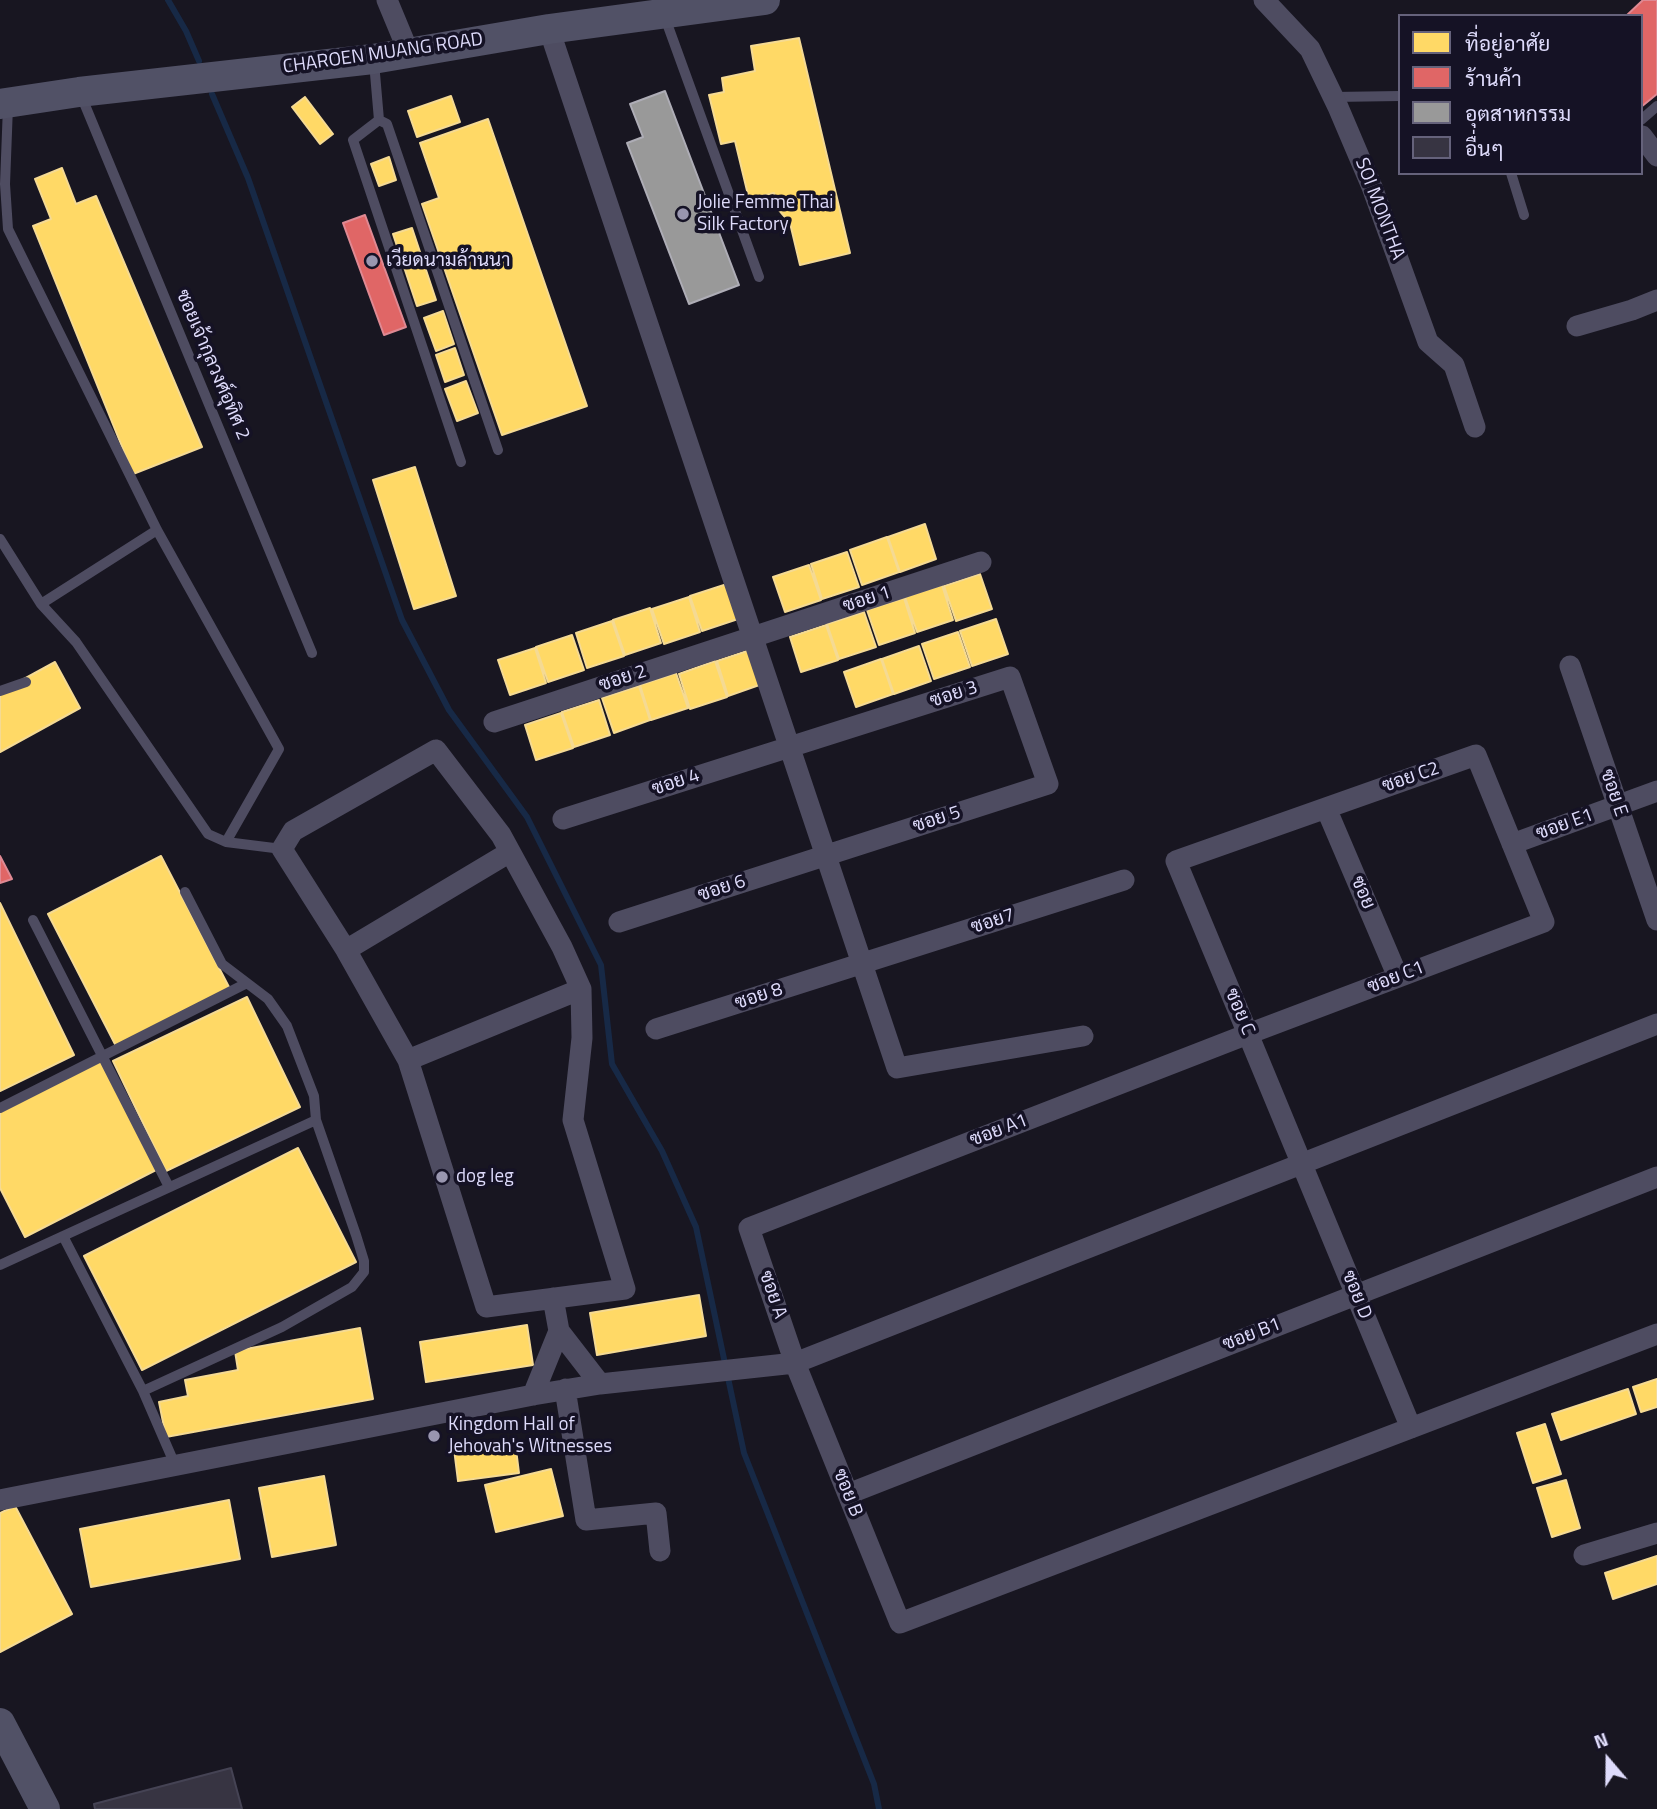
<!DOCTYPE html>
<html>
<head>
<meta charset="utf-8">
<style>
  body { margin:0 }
  #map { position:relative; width:1657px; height:1809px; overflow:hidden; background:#181621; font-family:"Titillium Web",Sarabun,sans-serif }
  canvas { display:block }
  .legend { position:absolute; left:1398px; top:14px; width:245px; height:161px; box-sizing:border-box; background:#151225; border:2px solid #65627b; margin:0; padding:9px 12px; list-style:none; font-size:21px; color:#dedbfb }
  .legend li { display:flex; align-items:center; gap:14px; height:35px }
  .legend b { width:35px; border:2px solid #65627b }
  .north { position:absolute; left:1573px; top:1725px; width:70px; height:70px; -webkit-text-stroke:5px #151225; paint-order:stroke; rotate:340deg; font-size:19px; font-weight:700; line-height:28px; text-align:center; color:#dedbfb }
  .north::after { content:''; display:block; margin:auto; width:24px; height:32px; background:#dedbfb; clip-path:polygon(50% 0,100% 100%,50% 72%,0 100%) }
</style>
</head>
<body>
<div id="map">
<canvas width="1657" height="1809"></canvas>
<ul class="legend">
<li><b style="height:19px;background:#ffd966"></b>ที่อยู่อาศัย</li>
<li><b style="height:19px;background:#e06666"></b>ร้านค้า</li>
<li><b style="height:19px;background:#999"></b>อุตสาหกรรม</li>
<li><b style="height:19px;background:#373442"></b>อื่นๆ</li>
</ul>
<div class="north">N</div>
</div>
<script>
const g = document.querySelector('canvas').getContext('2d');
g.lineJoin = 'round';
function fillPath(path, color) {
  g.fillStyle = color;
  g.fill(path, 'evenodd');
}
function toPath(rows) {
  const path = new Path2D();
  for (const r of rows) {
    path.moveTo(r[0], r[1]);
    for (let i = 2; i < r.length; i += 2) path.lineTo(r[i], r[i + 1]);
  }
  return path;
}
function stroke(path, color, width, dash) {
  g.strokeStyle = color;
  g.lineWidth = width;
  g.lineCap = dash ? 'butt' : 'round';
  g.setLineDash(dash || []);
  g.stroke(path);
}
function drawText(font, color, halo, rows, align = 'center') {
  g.font = font + ' "Titillium Web",Sarabun,sans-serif';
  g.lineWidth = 7;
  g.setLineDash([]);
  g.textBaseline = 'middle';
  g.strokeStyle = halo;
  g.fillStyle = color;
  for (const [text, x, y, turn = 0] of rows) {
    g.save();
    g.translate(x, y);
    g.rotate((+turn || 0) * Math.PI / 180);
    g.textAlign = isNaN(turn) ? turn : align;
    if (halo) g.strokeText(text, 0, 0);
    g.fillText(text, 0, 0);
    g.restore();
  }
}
const homes = toPath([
  [799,38,850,253,800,265,790,223,778,209,774,193,749,199,735,141,721,144,709,95,724,92,722,78,755,71,751,46,799,38],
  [451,96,460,122,417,137,408,111,451,96],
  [305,97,333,134,320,144,292,107,305,97],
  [488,119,587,406,502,435,422,204,439,198,420,143,488,119],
  [389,157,396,180,379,186,371,164,389,157],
  [62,168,76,204,96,196,202,447,133,474,33,226,51,219,35,179,62,168],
  [412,228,436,300,417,306,393,234,412,228],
  [443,311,454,344,436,351,424,318,443,311],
  [455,348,464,375,445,382,436,355,455,348],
  [466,381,478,413,457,421,445,389,466,381],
  [415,467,456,596,414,609,373,480,415,467],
  [925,524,936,559,900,572,888,537,925,524],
  [887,537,899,572,862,585,850,550,887,537],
  [847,552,859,587,822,599,811,564,847,552],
  [809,565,821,600,785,612,773,577,809,565],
  [980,574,992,609,956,621,944,586,980,574],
  [727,584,738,619,702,631,690,596,727,584],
  [942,585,953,620,917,632,905,597,942,585],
  [689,597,700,632,664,644,652,609,689,597],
  [904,598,915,633,879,645,867,610,904,598],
  [650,608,661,643,625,655,613,620,650,608],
  [864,612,876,647,839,659,827,624,864,612],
  [996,619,1008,654,972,666,960,631,996,619],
  [612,621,624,656,587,668,576,633,612,621],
  [826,625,838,660,801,672,790,637,826,625],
  [958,632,970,667,934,679,922,644,958,632],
  [572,635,584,670,548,682,536,647,572,635],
  [919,646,931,681,894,694,882,659,919,646],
  [535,648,546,683,510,695,498,660,535,648],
  [753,649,765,683,728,696,717,661,753,649],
  [881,659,893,694,856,707,844,672,881,659],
  [715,661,727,697,690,709,679,674,715,661],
  [55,662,80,708,0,752,0,692,55,662],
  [676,673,688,708,651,720,640,685,676,673],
  [639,686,650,720,614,733,602,698,639,686],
  [599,700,610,735,574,747,562,712,599,700],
  [561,713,573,748,536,760,525,725,561,713],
  [161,856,230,989,117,1048,48,914,161,856],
  [0,903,74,1055,0,1091,0,903],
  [247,997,300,1107,166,1171,113,1061,247,997],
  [101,1061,156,1170,25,1237,0,1188,0,1112,101,1061],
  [298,1148,356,1262,142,1370,84,1256,298,1148],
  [699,1295,706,1336,597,1355,590,1313,699,1295],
  [527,1325,533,1365,426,1382,420,1342,527,1325],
  [360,1328,373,1399,166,1437,159,1402,188,1396,185,1380,238,1370,235,1351,360,1328],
  [1657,1379,1657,1407,1641,1412,1633,1387,1657,1379],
  [1628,1389,1636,1414,1561,1440,1552,1414,1628,1389],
  [1545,1424,1561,1474,1533,1483,1517,1433,1545,1424],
  [515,1441,519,1473,458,1481,454,1449,515,1441],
  [551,1469,563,1516,496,1532,485,1485,551,1469],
  [324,1476,336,1545,272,1557,259,1488,324,1476],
  [1566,1480,1580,1528,1552,1537,1537,1488,1566,1480],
  [229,1500,240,1559,91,1587,80,1529,229,1500],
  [15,1506,72,1614,0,1652,0,1513,15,1506],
  [1657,1556,1657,1584,1613,1599,1605,1573,1657,1556]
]);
fillPath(homes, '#ffd966');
stroke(homes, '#f5da93', 2);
const shops = toPath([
  [1643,0,1657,0,1657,94,1641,107,1641,16,1626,16,1643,0],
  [365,215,406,327,384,335,343,223,365,215],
  [0,856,12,879,0,883,0,856]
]);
fillPath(shops, '#e06666');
stroke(shops, '#df8993', 2);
const industry = toPath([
  [665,91,739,285,689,304,627,143,643,137,630,104,665,91]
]);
fillPath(industry, '#999');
stroke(industry, '#aeadb6', 2);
stroke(toPath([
  [168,0,186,31,199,61],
  [212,94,248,178,402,620,449,710,527,817,601,965,612,1064,662,1151,696,1227,744,1453,874,1784,879,1809]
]), '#172946', 6);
const building = toPath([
  [231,1768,242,1809,95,1809,94,1804,231,1768]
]);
fillPath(building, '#373442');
stroke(building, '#454354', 2);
stroke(toPath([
  [664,15,759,277],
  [374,62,379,120,353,140,461,462],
  [80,93,312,653],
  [1333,97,1400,96],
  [8,106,5,184,8,229,157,530,279,749,226,842],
  [379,120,387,124,498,450],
  [1641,120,1657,106],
  [1511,173,1524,215],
  [0,539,41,604,76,642,208,834,226,842,282,849],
  [41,604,157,530],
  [0,691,26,682],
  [33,920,169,1187],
  [0,1108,247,983],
  [63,1236,143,1391,176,1467],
  [0,1265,316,1120],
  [143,1391,282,1327,352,1287,364,1272,364,1261,356,1235,316,1120,314,1096,287,1026,268,999,222,964,185,892]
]), '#4e4c61', 10);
stroke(toPath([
  [387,0,409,53],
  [1264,0,1310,49,1338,107,1372,187,1428,342,1454,365,1475,427],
  [549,29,897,1068,1083,1036],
  [1642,136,1657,156],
  [1577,326,1632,310,1657,300],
  [1570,666,1657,920],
  [494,722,981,562],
  [436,750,501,835,562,947,581,989,582,1038,573,1120,625,1289,486,1307,408,1060,346,950,282,849,293,831,436,750],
  [1326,808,1398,977],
  [563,819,1010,677,1048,784,619,922],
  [1512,844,1657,791],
  [346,950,510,852],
  [656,1029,1124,880],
  [408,1060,581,989],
  [553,1298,559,1331,600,1384],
  [565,1389,586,1520,656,1513,660,1551],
  [533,1395,559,1331],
  [1411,1428,1248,1034,1176,861,1476,755,1544,922,1248,1034,749,1228,795,1363,900,1623,1657,1334],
  [848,1494,1657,1177],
  [0,1500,533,1395,600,1384,795,1363,1657,1024],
  [1584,1555,1657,1533]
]), '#4e4c61', 21);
stroke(toPath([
  [0,104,79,92,373,59,549,29,765,0],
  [0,1723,45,1809]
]), '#515166', 30);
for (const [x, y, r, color] of [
  [683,214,7,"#9996af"],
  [372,261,7,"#9996af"],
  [442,1177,7,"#9996af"],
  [434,1436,7,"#9996af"]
]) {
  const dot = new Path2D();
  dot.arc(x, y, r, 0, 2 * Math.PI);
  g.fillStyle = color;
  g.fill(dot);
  stroke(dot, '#151225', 2.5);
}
drawText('19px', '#dedbfb', '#151225', [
  ["CHAROEN MUANG ROAD",383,54,-8],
  ["SOI MONTHA",1379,209,69],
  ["ซอยเจ้ากุลวงศ์อุทิศ 2",212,365,67],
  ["ซอย 1",867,600,-18],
  ["ซอย 2",623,679,-18],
  ["ซอย 3",954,695,-18],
  ["ซอย C2",1411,778,-19],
  ["ซอย 4",676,783,-18],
  ["ซอย E",1613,793,71],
  ["ซอย 5",937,820,-18],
  ["ซอย E1",1565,825,-20],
  ["ซอย 6",722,889,-18],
  ["ซอย",1362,893,67],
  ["ซอย7",993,922,-18],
  ["ซอย C1",1396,978,-21],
  ["ซอย 8",759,997,-18],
  ["ซอย C",1239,1012,67],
  ["ซอย A1",999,1131,-21],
  ["ซอย A",772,1295,71],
  ["ซอย D",1356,1295,68],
  ["ซอย B1",1252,1335,-21],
  ["ซอย B",847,1493,68]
]);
drawText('19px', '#dedbfb', '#151225', [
  ["Jolie Femme Thai",697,203],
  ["Silk Factory",697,225],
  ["เวียดนามล้านนา",386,261],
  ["dog leg",456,1177],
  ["Kingdom Hall of",448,1425],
  ["Jehovah's Witnesses",448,1447]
], 'left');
</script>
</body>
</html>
